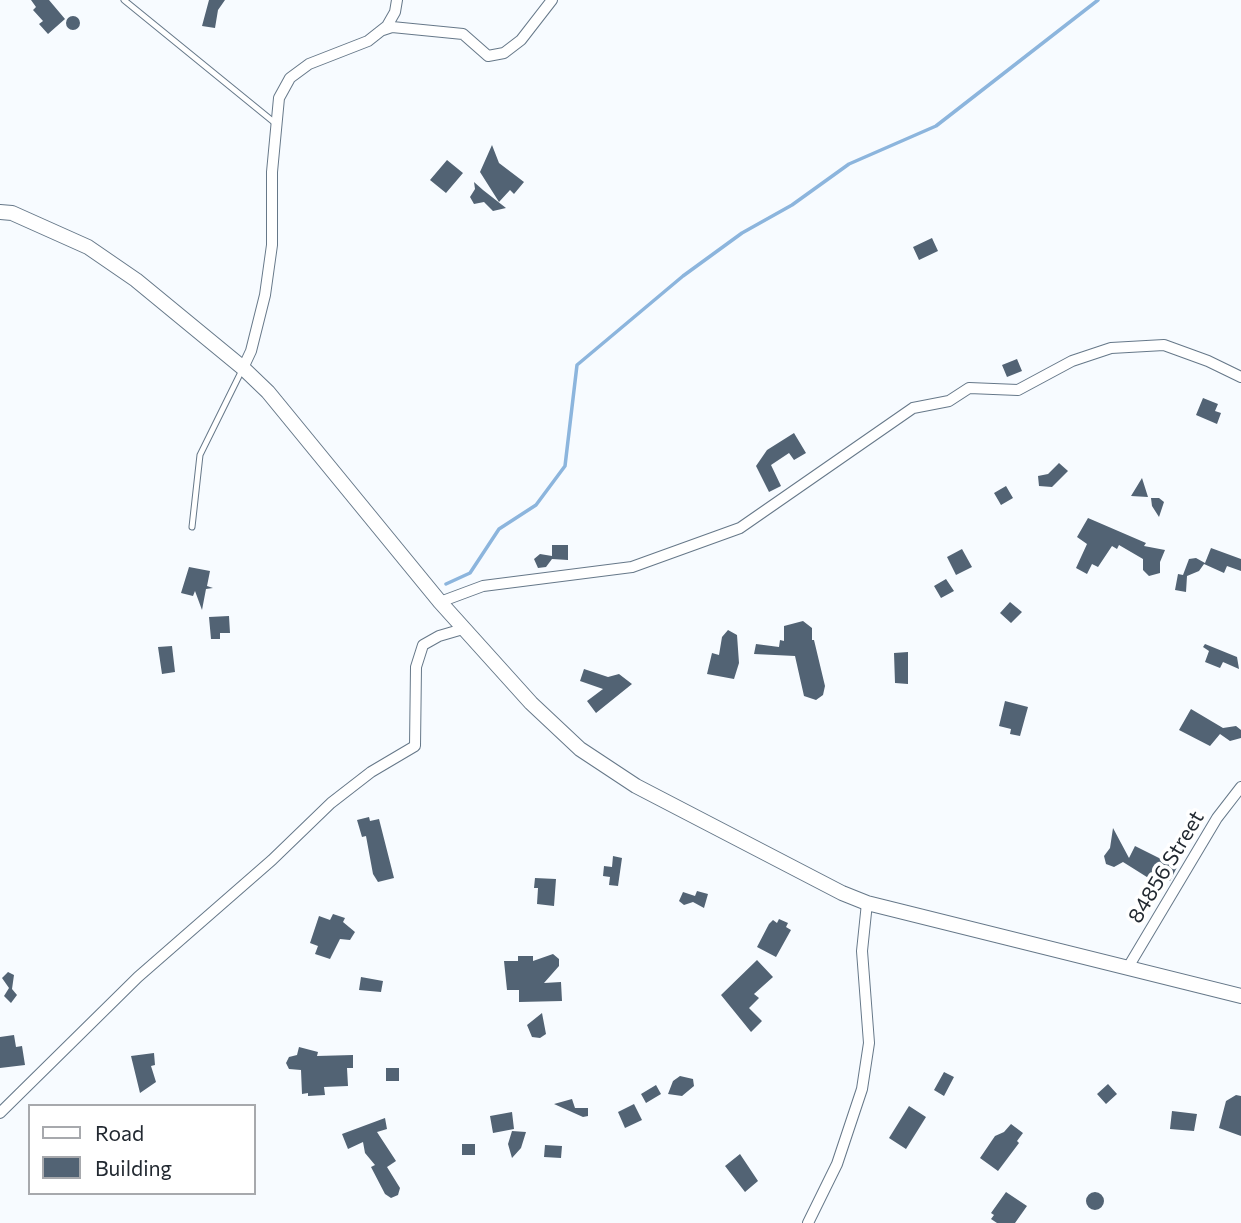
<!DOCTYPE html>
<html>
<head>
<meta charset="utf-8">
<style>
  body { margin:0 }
  #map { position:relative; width:1241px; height:1223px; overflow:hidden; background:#f7fbff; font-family:Commissioner,sans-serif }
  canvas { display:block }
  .legend { position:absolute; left:28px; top:1104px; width:228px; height:91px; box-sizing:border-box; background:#fff; border:2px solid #a7a9ad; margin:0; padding:9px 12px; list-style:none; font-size:21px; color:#222931 }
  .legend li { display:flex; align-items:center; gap:14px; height:35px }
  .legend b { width:35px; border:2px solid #a7a9ad }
</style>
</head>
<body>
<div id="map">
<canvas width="1241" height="1223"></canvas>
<ul class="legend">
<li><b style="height:9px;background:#fff"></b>Road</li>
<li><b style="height:19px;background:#526374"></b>Building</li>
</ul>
</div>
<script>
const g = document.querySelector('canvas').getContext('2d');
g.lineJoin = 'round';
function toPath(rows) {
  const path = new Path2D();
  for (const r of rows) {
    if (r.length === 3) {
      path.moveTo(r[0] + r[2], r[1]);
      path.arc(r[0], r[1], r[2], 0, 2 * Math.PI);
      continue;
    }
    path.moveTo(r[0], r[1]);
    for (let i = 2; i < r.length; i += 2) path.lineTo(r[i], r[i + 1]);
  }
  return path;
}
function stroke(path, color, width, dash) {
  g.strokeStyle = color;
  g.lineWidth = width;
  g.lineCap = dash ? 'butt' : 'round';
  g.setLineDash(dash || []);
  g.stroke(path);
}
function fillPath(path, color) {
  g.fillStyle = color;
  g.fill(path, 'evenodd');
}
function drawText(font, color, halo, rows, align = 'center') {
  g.font = font + ' Commissioner,sans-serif';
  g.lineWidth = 7;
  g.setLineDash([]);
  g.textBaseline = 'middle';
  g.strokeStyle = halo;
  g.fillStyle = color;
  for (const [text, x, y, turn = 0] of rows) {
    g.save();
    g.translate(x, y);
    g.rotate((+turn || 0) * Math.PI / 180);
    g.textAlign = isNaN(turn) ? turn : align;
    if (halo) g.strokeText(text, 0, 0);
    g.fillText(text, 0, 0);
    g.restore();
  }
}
stroke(toPath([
  [446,584,470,573,499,529,536,505,565,466,577,365,683,276,742,233,792,205,849,164,936,126,1098,0]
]), '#8cb5dd', 3.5);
fillPath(toPath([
  [31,0,49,0,65,19,48,34,39,24,43,21,33,10,36,7],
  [209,0,225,0,218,10,215,28,202,26],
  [73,23,7],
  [492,145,499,163,524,182,514,194,510,190,499,202,480,172],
  [447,160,463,173,446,193,430,180],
  [474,182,483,190,506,208,493,211,484,202,474,204,470,197,475,189],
  [932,238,938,251,919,260,913,247],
  [1017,359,1022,371,1007,377,1002,365],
  [1203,398,1218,404,1215,411,1221,413,1217,424,1196,415],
  [794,433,806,453,794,460,789,453,771,465,781,486,769,492,756,466,767,450],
  [1059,463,1068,471,1052,487,1039,486,1038,476,1048,474],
  [1142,478,1148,497,1131,496],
  [1006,486,1013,498,1001,505,994,493],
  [1151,498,1159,498,1164,502,1159,517,1152,506],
  [1088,518,1146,543,1144,546,1165,550,1160,562,1160,573,1149,576,1143,570,1143,559,1119,545,1117,549,1112,546,1098,567,1092,564,1087,574,1076,568,1087,544,1077,537],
  [552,545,568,545,568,560,552,559,546,567,538,568,534,559,540,554,552,556],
  [1211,548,1241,559,1241,571,1227,566,1224,573,1204,564,1199,571,1187,576,1186,592,1175,590,1178,574,1183,575,1189,559,1196,558,1205,563],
  [962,549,972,567,956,575,947,557],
  [189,567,210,571,207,586,213,588,206,589,202,610,195,591,193,596,181,593],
  [946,579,954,591,941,598,934,586],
  [1010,602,1022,612,1011,623,1000,613],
  [229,616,230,633,220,633,220,639,211,639,209,617],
  [803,621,812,628,812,640,814,640,825,686,823,695,816,700,804,696,795,656,754,654,756,644,779,647,780,640,784,641,784,626],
  [728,630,737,635,739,663,734,679,707,674,712,653,719,655,722,637],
  [1205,644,1237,657,1239,669,1223,662,1220,668,1205,662,1209,651,1203,647],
  [172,646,175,672,162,674,158,647],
  [908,652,908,684,895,683,894,653],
  [584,669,608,677,619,674,632,684,596,713,587,701,603,689,580,681],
  [1005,701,1028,707,1020,736,1010,734,1011,729,999,726],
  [1191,709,1223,728,1236,726,1241,730,1241,738,1230,741,1220,734,1210,746,1179,730],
  [369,817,370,821,379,819,394,878,378,882,373,874,366,836,362,837,357,820],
  [1113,828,1129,858,1135,846,1177,867,1170,881,1162,877,1158,884,1123,862,1114,867,1106,864,1104,856,1110,848],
  [613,856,622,858,618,886,609,885,610,877,603,876,604,866,612,867],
  [535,878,556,879,554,906,537,904,538,888,534,888],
  [697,891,708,894,704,908,693,902,684,905,679,901,683,892,695,896],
  [333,914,345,918,343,922,355,932,350,940,340,939,330,959,315,954,318,946,310,943,319,916,330,920],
  [779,919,788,923,786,927,791,930,776,957,757,947,769,924,773,920,777,923],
  [553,954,559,959,559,966,544,983,561,982,562,1001,519,1002,519,990,507,990,504,961,518,961,518,956,533,956,533,961],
  [757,960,773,977,754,994,759,998,749,1008,762,1021,751,1032,721,995],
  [8,972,14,975,12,989,17,995,11,1003,4,996,9,988,2,978],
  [361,977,383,981,381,992,359,990],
  [542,1013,546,1034,540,1038,532,1037,527,1025],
  [14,1035,16,1047,22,1046,25,1065,0,1068,0,1037],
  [299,1047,318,1052,317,1056,353,1055,353,1068,347,1068,348,1086,324,1087,325,1095,308,1096,308,1093,302,1094,301,1070,289,1069,286,1063,289,1057,297,1055],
  [154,1053,155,1065,151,1066,156,1082,140,1093,131,1056],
  [386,1068,399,1068,399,1081,386,1081],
  [944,1072,954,1077,944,1096,934,1090],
  [680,1076,693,1079,694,1086,682,1096,668,1094,673,1081],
  [1108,1084,1117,1094,1106,1104,1097,1094],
  [656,1085,661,1094,646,1103,641,1094],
  [1236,1095,1241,1096,1241,1136,1219,1128,1226,1101],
  [572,1099,575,1108,588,1108,588,1116,583,1117,554,1104],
  [634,1104,642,1120,625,1128,618,1112],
  [909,1106,926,1117,906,1149,889,1138],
  [1172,1111,1197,1114,1194,1131,1170,1129],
  [512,1112,514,1129,493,1133,490,1116],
  [385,1118,387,1129,377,1132,396,1161,387,1167,400,1188,398,1195,391,1198,385,1194,371,1167,375,1165,365,1153,363,1142,348,1149,342,1134],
  [1011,1124,1023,1133,1017,1141,1019,1143,998,1171,980,1158,995,1136,1004,1132],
  [512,1131,526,1132,521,1148,512,1158,508,1144],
  [462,1144,475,1144,475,1155,462,1155],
  [545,1145,562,1146,561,1158,544,1157],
  [740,1154,758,1181,745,1192,725,1166],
  [1006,1192,1027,1206,1015,1223,997,1223,991,1219,994,1215,991,1213],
  [1095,1201,9]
]), '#526374');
const service = toPath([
  [124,0,275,123],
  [192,527,200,455,243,368]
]);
const minor = toPath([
  [383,30,392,27,463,34,488,56,504,53,521,40,552,0],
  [243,368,251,351,265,295,272,245,272,172,279,98,290,78,309,64,368,41,387,26,395,12,397,0],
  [440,602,483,586,632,567,740,528,913,408,949,401,969,388,1018,390,1072,361,1111,348,1164,345,1208,361,1241,377],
  [1127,969,1217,818,1241,787],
  [0,1113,138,977,272,860,331,803,371,772,415,746,416,667,423,645,439,636,463,629],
  [808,1223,837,1164,862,1089,869,1043,862,951,867,903]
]);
const tertiary = toPath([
  [0,212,12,213,88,247,136,280,243,368,268,392,440,602,531,703,580,749,636,786,842,893,867,903,1241,996]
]);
stroke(service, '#667889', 7);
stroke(minor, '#667889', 12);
stroke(tertiary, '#667889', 16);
stroke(service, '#fff', 5);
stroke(minor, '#fff', 10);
stroke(tertiary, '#fff', 14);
drawText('21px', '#222931', '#fff', [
  ["84856 Street",1166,867,-59]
]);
</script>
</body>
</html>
